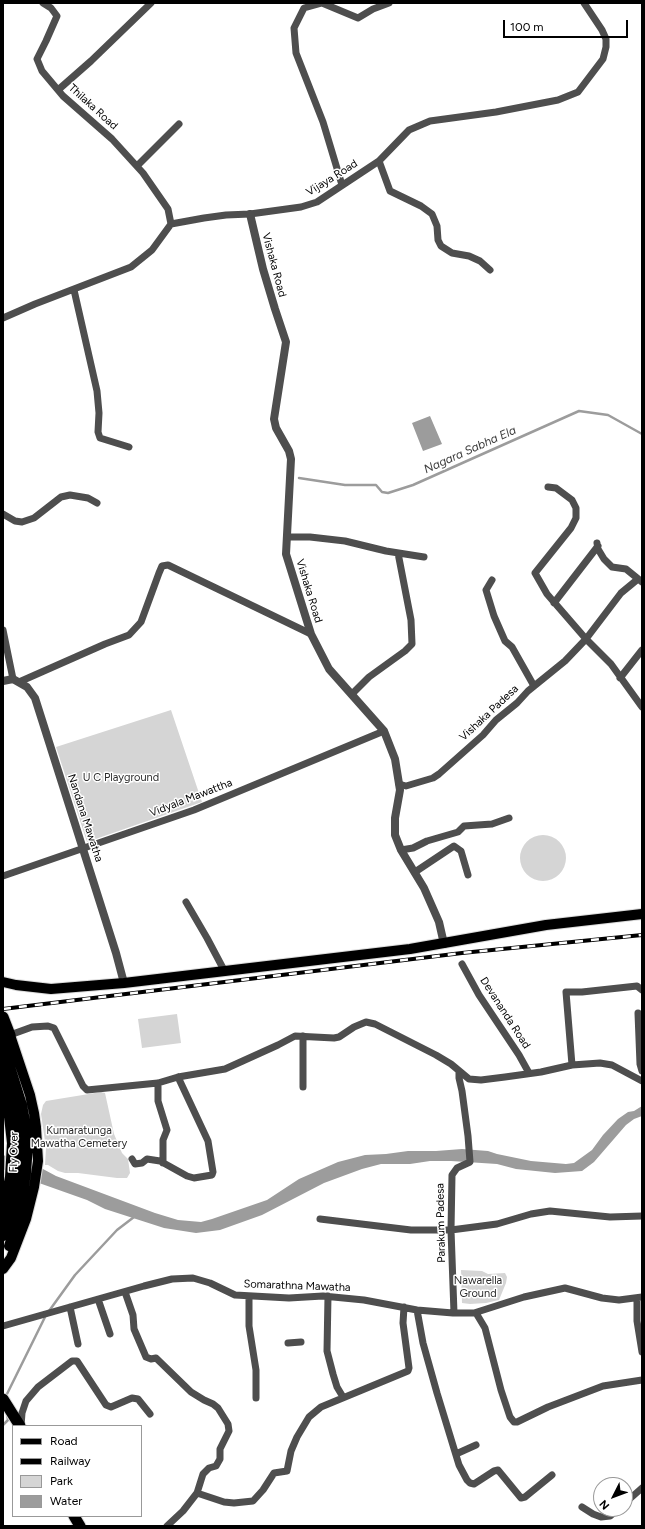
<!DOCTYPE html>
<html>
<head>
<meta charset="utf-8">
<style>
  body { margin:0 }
  #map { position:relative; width:645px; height:1529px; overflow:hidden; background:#fff; font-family:Figtree,sans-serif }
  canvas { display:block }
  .frame { position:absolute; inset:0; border:4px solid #000; pointer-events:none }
  .legend { position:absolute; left:12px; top:1425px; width:130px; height:92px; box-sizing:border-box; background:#fff; border:1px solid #999; margin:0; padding:5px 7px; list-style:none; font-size:12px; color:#000 }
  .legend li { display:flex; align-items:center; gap:8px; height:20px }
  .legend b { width:20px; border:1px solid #999 }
  .north { position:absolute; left:593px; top:1477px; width:40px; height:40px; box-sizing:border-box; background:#fff; border:1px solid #999; border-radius:50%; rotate:228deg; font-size:11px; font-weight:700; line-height:16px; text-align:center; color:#000 }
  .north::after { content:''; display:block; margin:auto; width:14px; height:18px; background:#000; clip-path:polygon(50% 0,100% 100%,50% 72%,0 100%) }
  .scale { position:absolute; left:503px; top:20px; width:125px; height:18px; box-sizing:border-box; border:2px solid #000; border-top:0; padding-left:5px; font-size:12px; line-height:14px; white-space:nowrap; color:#000; -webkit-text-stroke:3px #fff; paint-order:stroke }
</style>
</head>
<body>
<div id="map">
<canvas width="645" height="1529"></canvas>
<div class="frame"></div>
<ul class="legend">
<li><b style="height:5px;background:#000"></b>Road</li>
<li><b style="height:5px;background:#000"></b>Railway</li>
<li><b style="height:11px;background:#d5d5d5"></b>Park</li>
<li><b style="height:11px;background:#9c9c9c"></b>Water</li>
</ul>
<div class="north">N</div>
<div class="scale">100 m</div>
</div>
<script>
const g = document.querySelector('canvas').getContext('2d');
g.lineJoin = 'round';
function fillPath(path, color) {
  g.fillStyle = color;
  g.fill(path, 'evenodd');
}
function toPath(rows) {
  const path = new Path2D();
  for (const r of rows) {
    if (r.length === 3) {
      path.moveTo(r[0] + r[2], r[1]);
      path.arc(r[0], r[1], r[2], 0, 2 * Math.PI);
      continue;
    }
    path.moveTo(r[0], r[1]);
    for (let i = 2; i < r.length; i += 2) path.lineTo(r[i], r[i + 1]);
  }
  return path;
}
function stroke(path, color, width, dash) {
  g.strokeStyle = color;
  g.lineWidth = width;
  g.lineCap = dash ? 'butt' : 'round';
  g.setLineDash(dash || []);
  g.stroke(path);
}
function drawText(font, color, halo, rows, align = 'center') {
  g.font = font + ' Figtree,sans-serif';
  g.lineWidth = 3;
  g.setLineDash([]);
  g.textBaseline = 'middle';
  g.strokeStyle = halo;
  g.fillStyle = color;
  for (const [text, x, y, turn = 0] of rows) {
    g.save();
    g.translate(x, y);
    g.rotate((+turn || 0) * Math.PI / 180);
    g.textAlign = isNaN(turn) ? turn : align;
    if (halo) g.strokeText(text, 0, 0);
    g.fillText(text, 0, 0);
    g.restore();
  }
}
fillPath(toPath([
  [171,710,202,802,87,842,56,747],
  [543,858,23],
  [177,1014,181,1043,142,1048,138,1019],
  [101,1092,105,1093,114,1134,122,1153,128,1159,130,1173,127,1178,117,1178,78,1173,65,1173,58,1171,48,1165,45,1165,46,1148,41,1114,43,1105,46,1101],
  [461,1270,482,1271,488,1274,505,1273,507,1277,506,1283,499,1300,486,1303,470,1304,462,1303]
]), '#d5d5d5');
fillPath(toPath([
  [430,416,442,444,423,451,412,423],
  [642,1106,642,1116,634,1119,626,1125,594,1162,582,1171,555,1173,516,1169,497,1164,451,1161,430,1161,410,1164,381,1164,362,1169,324,1183,262,1215,220,1230,196,1233,164,1228,105,1209,87,1200,8,1172,3,1169,3,1155,43,1169,56,1176,155,1213,178,1220,201,1222,212,1219,267,1200,299,1179,338,1162,365,1155,386,1154,408,1151,436,1151,462,1149,488,1151,497,1154,531,1161,566,1164,574,1163,592,1150,603,1135,618,1119,628,1112,634,1111]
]), '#9c9c9c');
stroke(toPath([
  [299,478,345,485,376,485,382,492,388,493,413,485,579,411,608,415,642,434],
  [49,1311,75,1275,117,1230,134,1217],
  [6,1396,46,1315],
  [3,1425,8,1420,7,1413]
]), '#9c9c9c', 2.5);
const primary = toPath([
  [3,982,16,985,51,989,124,983,410,949,546,925,642,914],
  [3,1044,22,1105,27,1131,28,1145,26,1173,22,1199,19,1216,9,1246],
  [3,1068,15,1106,20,1145,20,1159,16,1187,11,1213,3,1236],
  [3,1092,9,1117,12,1143,10,1177,3,1213],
  [3,1269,11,1258,26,1219,34,1187,38,1161,36,1127,34,1113,30,1095,10,1035]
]);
const trunk = toPath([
  [3,1017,10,1035,3,1037],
  [3,1399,20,1426],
  [74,1516,80,1526]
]);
stroke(primary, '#dbdbdb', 12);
stroke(trunk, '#dbdbdb', 13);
stroke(toPath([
  [43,3,51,8,57,16,46,41,37,59,42,71,63,96,112,139,143,173,168,209,171,224],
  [322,3,304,8,294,28,296,53,323,122,342,185],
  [322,3,358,18,373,9,389,3],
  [58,90,91,61,151,3],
  [379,161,390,191,421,206,432,214,437,226,438,240,441,246,452,253,469,256,480,261,490,270],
  [137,166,179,124],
  [74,290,97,391,99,413,98,432,100,438,129,447],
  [3,318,35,304,131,267,152,250,171,224,204,218,226,215,250,214,301,207,317,202,379,161,409,130,430,121,496,112,558,100,578,92,603,59,606,47,606,39,602,30,584,3],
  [548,487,556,488,572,500,576,508,576,518,571,528,535,573,547,594,586,639,621,593,638,579],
  [3,514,15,521,22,522,34,518,61,497,70,495,88,498,97,503],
  [287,537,310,537,345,541,386,551,424,557],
  [597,543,598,549,604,559,612,567,626,569,642,582],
  [492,580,486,590,494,616,505,641,512,647,534,686],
  [554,603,598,546],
  [3,630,13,679],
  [620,678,642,650],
  [19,682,105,644,129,635,141,622,159,573,162,566,168,565,311,634],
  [352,694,369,677,405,651,412,644,411,620,398,553],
  [399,784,406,786,433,778,439,774,483,735,496,720,517,703,528,691,565,661,586,639,611,664,642,707],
  [401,850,413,848,427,841,458,832,464,826,492,824,509,818],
  [415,872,454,846,461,851,468,875],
  [3,876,194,810,384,731],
  [186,902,207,938,225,972],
  [462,964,479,995,519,1055,529,1073],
  [638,1013,640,1064,642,1071],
  [10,1035,32,1027,48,1026,54,1028,83,1086,87,1090,158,1083,178,1077,225,1069,278,1045,295,1036,334,1038,339,1037,354,1027,366,1022,375,1024,436,1055,451,1064,469,1079,481,1080,505,1077,541,1072,572,1065,600,1063,612,1065,642,1081],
  [572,1065,566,992,582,992,637,986,642,990],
  [158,1083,158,1101,167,1130,163,1140,163,1163],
  [303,1087,303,1036],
  [132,1159,135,1164,142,1163,147,1159,160,1161,187,1176,194,1178,212,1175,213,1172,208,1141,178,1077],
  [320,1219,411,1230,451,1230,497,1224,531,1214,550,1211,610,1217,642,1216],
  [125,1292,133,1315,134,1329,146,1357,151,1359,156,1358,191,1392,204,1400,213,1404,218,1408,228,1424,229,1431,220,1449,220,1459,216,1466,209,1468,203,1474,197,1493],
  [328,1296,327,1351,333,1374,337,1387,343,1397],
  [249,1297,249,1326,256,1370,256,1398],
  [637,1298,637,1321,642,1352],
  [98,1299,110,1334],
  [70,1307,78,1344],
  [417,1310,423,1343,437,1393,459,1465,467,1480,470,1483,474,1484,494,1471,498,1470,521,1498,525,1497,552,1475],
  [454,1313,451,1230,452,1175,457,1168,470,1162,468,1136,462,1091,459,1078,459,1071],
  [476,1313,485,1328,501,1390,510,1417,514,1422,517,1422,548,1407,603,1386,642,1380],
  [3,1326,144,1286,172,1279,193,1278,210,1283,235,1295,289,1298,323,1296,364,1300,417,1310,453,1313,474,1313,524,1297,565,1288,602,1298,619,1300,642,1297],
  [288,1343,301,1342],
  [21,1426,22,1413,26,1401,38,1387,72,1361,77,1361,106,1405,111,1407,132,1398,138,1399,150,1414],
  [456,1454,476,1445],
  [625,1503,642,1488],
  [582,1507,593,1514,601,1517,610,1516,618,1509],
  [167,1526,183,1511,197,1493,224,1502,234,1503,253,1501,263,1490,274,1473,287,1471,291,1451,297,1437,309,1417,321,1407,408,1371,409,1368,403,1323,404,1307]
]), '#4e4e4e', 7);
stroke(toPath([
  [250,214,263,269,275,309,286,342,274,419,276,428,289,451,291,459,286,554,311,634,329,669,384,731,395,759,400,790,395,818,395,835,401,850,424,888,439,922,444,944],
  [3,681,13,679,27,687,35,698,116,953,124,983]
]), '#4e4e4e', 8);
stroke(primary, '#000', 10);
stroke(trunk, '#000', 11);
const rail = toPath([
  [3,1009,462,953,642,935]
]);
stroke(rail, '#000', 4);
stroke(rail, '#fff', 2.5, [8]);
drawText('11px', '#000', '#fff', [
  ["Thilaka Road",93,107,42],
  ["Vijaya Road",332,178,-32],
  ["Vishaka Road",274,265,75],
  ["Vishaka Road",309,591,73],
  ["Vishaka Padesa",489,713,-43],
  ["Vidyala Mawattha",191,798,-21],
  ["Nandana Mawatha",85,818,72],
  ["Devananda Road",505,1013,57],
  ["Fly Over",14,1152,-89],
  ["Parakum Padesa",441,1223,-91],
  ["Somarathna Mawatha",297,1286,2]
]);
drawText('11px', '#2c2c2c', '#fff', [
  ["U C Playground",121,778],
  ["Kumaratunga",79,1131],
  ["Mawatha Cemetery",79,1144],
  ["Nawarella",478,1281],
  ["Ground",478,1294]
]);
drawText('italic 12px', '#3d3d3d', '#fff', [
  ["Nagara Sabha Ela",470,450,-24]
]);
</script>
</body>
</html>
